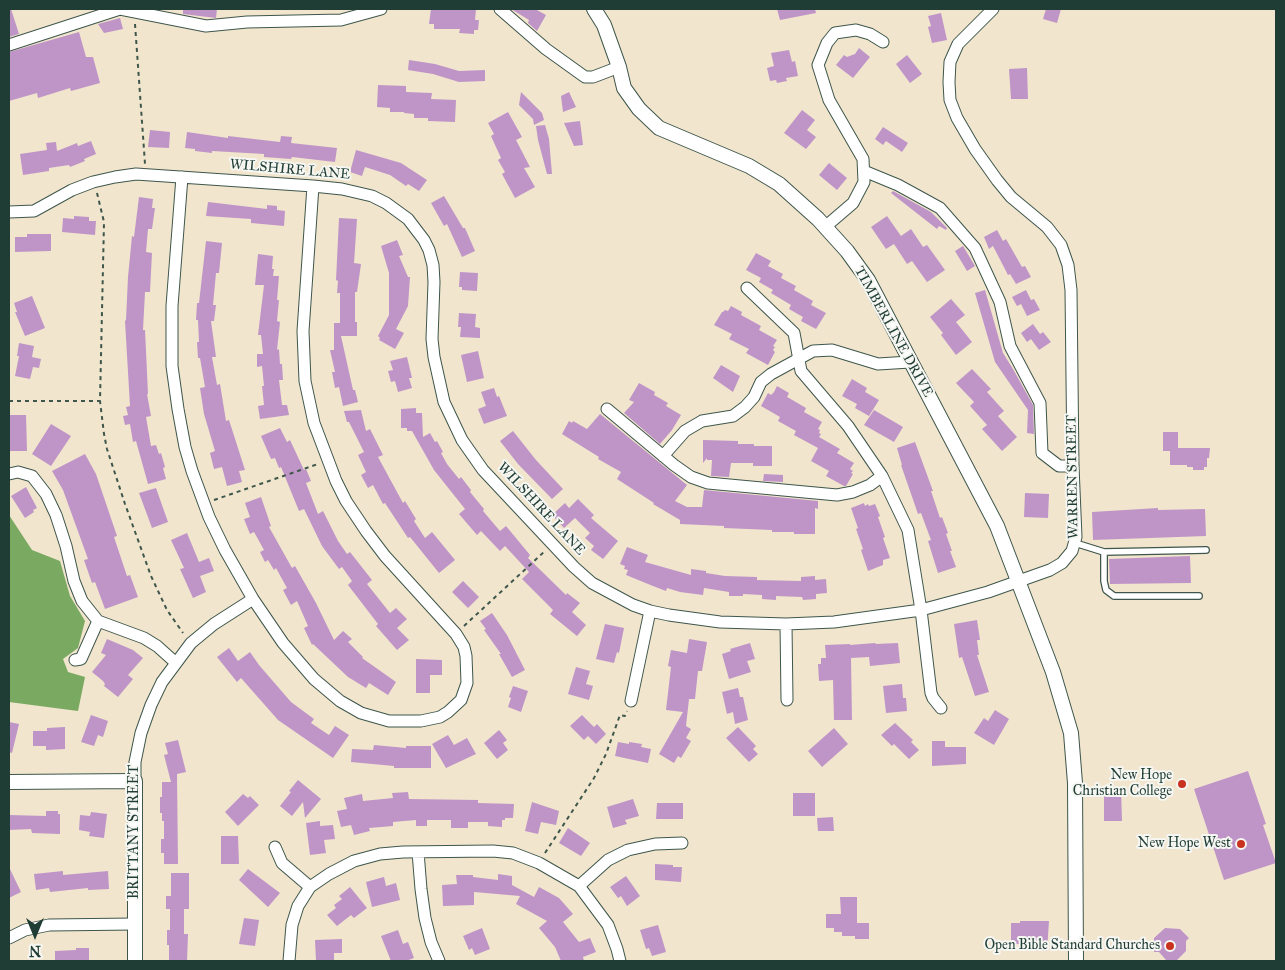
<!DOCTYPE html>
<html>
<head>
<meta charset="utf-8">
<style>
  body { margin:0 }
  #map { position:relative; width:1285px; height:970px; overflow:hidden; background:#f1e5cd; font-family:"IM FELL Great Primer",serif }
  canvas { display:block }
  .frame { position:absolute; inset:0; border:10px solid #1f3d34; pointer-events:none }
  .north { position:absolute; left:10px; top:910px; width:50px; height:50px; -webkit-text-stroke:4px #f6f6f2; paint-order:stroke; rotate:180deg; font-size:14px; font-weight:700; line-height:20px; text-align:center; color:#1f3d34 }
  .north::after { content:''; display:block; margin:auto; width:18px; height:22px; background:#1f3d34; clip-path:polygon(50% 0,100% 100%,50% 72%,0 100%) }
</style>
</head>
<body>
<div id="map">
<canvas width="1285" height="970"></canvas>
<div class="frame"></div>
<div class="north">N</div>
</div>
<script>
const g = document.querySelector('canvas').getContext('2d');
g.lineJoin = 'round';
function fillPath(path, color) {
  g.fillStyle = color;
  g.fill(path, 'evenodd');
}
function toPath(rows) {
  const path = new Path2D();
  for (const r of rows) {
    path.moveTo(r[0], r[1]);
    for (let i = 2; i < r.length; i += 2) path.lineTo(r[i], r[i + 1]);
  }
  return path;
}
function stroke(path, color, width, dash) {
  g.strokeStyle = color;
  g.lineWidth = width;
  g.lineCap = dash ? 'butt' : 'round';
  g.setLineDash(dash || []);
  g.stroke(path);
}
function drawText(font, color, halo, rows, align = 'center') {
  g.font = font + ' "IM FELL Great Primer",serif';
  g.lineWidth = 4;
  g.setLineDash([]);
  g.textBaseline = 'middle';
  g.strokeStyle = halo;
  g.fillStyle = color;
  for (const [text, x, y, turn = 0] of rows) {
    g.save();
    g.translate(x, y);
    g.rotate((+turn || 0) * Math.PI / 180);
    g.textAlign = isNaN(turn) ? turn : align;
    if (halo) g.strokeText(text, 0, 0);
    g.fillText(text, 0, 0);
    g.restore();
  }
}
fillPath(toPath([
  [9,515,32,550,60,561,70,596,85,621,78,648,63,659,68,672,85,677,78,711,9,702]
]), '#7aa962');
fillPath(toPath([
  [9,9,11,9,19,34,9,37],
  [183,9,217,9,216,18,183,14],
  [431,9,476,9,475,20,479,20,478,30,474,30,474,34,459,33,460,29,434,29,434,24,429,24],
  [511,9,535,9,546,15,537,31,528,23,529,20],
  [777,9,815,9,816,13,780,20],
  [1046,9,1061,9,1057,23,1043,19],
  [941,13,947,40,932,43,928,27,931,26,928,16],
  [120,18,123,29,104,33,98,24],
  [79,32,86,57,93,57,100,83,71,91,70,88,38,98,37,93,9,101,9,52],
  [859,48,870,57,853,78,836,65,844,55,847,57,855,54],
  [789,50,792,62,795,61,798,76,786,78,787,81,777,83,776,80,770,81,767,68,774,66,771,53],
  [907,55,922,74,910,83,896,64],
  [409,60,435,64,459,71,485,70,485,81,459,82,433,74,408,70],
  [1027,68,1028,99,1011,99,1009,69],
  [378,85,406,86,406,92,432,93,431,99,456,100,455,122,428,121,428,118,414,118,414,114,404,113,404,112,390,112,390,108,377,107],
  [521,92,542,113,544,120,534,125,533,119,519,105],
  [569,92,576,107,563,112,561,96],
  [802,110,815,120,807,130,816,137,806,149,784,133],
  [508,112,522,137,516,140,530,167,524,168,535,187,515,198,502,174,505,172,498,160,501,158,491,136,494,134,488,123],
  [580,121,583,145,574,146,564,123],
  [545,125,549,139,552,174,547,174,538,140,536,126],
  [883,127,908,143,902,152,886,141,883,145,875,139],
  [150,130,170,132,169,148,148,147],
  [187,132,228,138,228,136,280,142,281,136,292,137,291,143,337,148,335,162,292,157,291,159,264,157,264,154,212,151,212,153,195,151,195,149,185,148],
  [91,141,96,154,84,159,85,161,70,167,69,165,49,168,49,171,23,175,20,154,47,150,46,143,56,142,57,151,77,143,78,146],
  [356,150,401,163,427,180,419,191,408,184,406,186,390,175,365,167,362,176,350,172],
  [829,163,847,178,837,190,819,175],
  [893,191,931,212,947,228,946,230,939,226,937,229,891,193],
  [444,196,463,228,465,228,475,251,462,257,447,224,444,226,431,203],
  [139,197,153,199,152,208,155,208,152,229,148,229,146,252,152,253,150,292,145,292,143,330,145,330,148,394,147,394,151,416,146,417,151,446,156,445,159,454,161,453,165,467,163,468,166,479,148,484,136,441,133,442,130,424,125,425,123,416,128,415,126,407,130,406,125,321,126,320,128,277,132,236,134,237],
  [208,202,267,209,267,205,277,206,277,210,285,211,284,226,251,223,251,219,206,216],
  [74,216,89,217,89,221,96,221,95,235,62,232,63,218,74,219],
  [887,216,901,236,911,229,923,247,927,245,945,270,927,282,912,261,907,264,894,244,886,249,871,227],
  [339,218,357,219,354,263,361,264,357,292,355,292,355,322,357,322,357,336,341,336,353,390,355,390,358,402,343,406,339,387,335,388,332,372,335,372,330,350,334,350,334,323,340,323,340,293,337,293,338,281,336,280],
  [997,230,1003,241,1006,239,1022,267,1025,266,1031,277,1016,284,1010,274,1008,275,993,246,989,249,984,237],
  [27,234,51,234,51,251,15,252,15,237,27,237],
  [397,240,403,255,399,256,408,277,410,277,408,306,396,329,404,333,395,349,379,340,380,338,378,336,389,315,389,273,381,246],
  [206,241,222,243,219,273,216,273,213,305,216,305,214,321,211,321,216,357,212,357,217,385,220,384,226,421,229,420,245,470,239,471,242,482,227,486,222,467,214,469,210,453,215,451,204,414,200,388,205,387,200,358,198,358,197,342,199,342,198,320,196,320,197,303,199,303],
  [963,246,975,266,967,271,955,251],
  [756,253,771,261,768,266,783,274,781,278,796,286,794,290,813,301,811,305,826,313,816,329,801,321,803,317,789,309,791,305,771,293,773,290,759,282,761,278,746,270],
  [258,254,273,256,272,269,274,269,273,276,279,276,277,300,279,300,277,321,280,322,277,350,279,349,280,364,282,364,283,380,279,380,282,405,287,405,289,415,260,419,258,406,264,405,262,386,264,386,262,366,257,367,257,354,263,354,261,335,258,335,264,285,255,285],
  [460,272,478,273,477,291,462,290,462,287,459,287],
  [985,290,1003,353,1013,369,1033,405,1034,434,1027,433,1028,410,995,362,975,293],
  [1026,290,1031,300,1034,299,1040,310,1027,316,1021,304,1017,306,1012,297],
  [32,296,45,328,25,336,15,312,17,312,14,303],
  [951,299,965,315,956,322,972,342,956,355,941,335,943,333,930,317],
  [731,306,742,312,741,315,761,326,759,330,777,340,773,346,775,347,773,350,775,352,768,365,746,353,749,349,729,339,732,334,714,325,722,312,723,312,725,310,728,311],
  [459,313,476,314,475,327,480,328,480,338,460,337,461,327,458,327],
  [1033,324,1040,334,1043,332,1051,342,1039,350,1031,339,1027,342,1021,333],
  [19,343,34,346,32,357,41,359,39,368,33,367,30,379,15,376,19,356,17,356],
  [478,351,484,378,467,382,461,355],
  [407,357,412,378,409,378,412,388,398,392,395,381,391,382,388,371,393,370,390,361],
  [721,365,740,376,733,392,713,378],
  [972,369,991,389,987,392,1004,411,998,416,1017,437,1002,451,982,429,987,425,970,406,974,402,956,383],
  [852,379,867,388,865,392,879,400,869,416,855,408,857,404,842,396],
  [639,383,655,392,654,395,668,403,666,406,681,415,672,430,660,444,624,413,634,402,629,400],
  [777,386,789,393,787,397,789,398,806,408,804,412,822,422,818,429,820,430,819,433,821,434,819,437,840,449,837,453,854,463,850,469,853,471,851,473,853,474,846,486,844,486,826,476,829,471,811,461,818,448,794,435,796,431,778,421,780,417,761,406,768,393,771,395,774,392],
  [494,388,497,397,499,396,507,416,484,424,478,409,486,406,481,392],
  [416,408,416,413,422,413,423,437,430,433,435,442,437,441,443,452,441,453,447,464,459,479,461,477,471,490,470,492,484,509,483,511,500,531,506,526,530,555,528,558,566,595,567,593,580,603,572,612,586,625,577,636,550,614,553,610,522,579,529,572,505,546,500,551,481,531,477,535,459,514,465,509,434,470,412,431,407,431,407,428,401,428,401,409],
  [361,410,366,431,370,429,383,455,378,457,403,503,405,501,416,519,414,521,425,538,432,532,455,560,439,573,410,537,408,538,385,503,383,504,373,485,368,488,361,475,366,472,358,455,364,452,349,422,347,422,344,411],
  [874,410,903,427,894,442,864,425],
  [600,414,687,485,675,501,687,507,702,507,704,490,818,501,818,509,815,508,815,534,794,534,794,532,772,532,772,530,724,528,724,526,680,524,680,520,653,504,654,503,617,479,621,472,598,459,599,457,562,434,569,421,572,423,573,421,587,429],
  [9,415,26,415,27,451,9,451],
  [51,424,71,436,51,466,32,454],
  [280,428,287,442,290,440,304,470,306,469,311,481,306,483,318,514,323,511,338,541,347,554,350,552,372,580,367,584,390,613,396,608,407,619,397,628,409,640,397,650,376,626,378,624,348,585,352,581,342,567,339,569,322,546,304,509,299,511,281,467,279,468,275,458,271,459,261,436],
  [513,431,536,460,563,489,552,499,518,464,500,441],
  [1163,432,1178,432,1178,448,1210,448,1209,458,1207,458,1207,467,1204,467,1204,470,1193,470,1193,467,1187,467,1187,465,1170,465,1170,451,1163,451],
  [703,440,738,441,738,444,754,444,754,446,772,446,772,466,753,466,753,463,731,463,729,477,711,476,712,460,707,460,707,458,703,463],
  [915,442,933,491,931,491,940,518,942,517,948,533,946,534,952,551,950,551,956,567,938,573,928,541,931,540,921,513,918,514,901,465,902,465,897,448],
  [85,454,96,474,117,536,114,537,127,576,130,575,138,597,105,609,95,582,92,583,84,560,88,559,63,490,52,471],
  [764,474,783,475,783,482,763,481],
  [26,487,37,508,33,510,34,512,25,518,11,496],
  [156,488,168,522,152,528,139,493],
  [1025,493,1049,494,1048,518,1024,517],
  [261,497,271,526,269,527,292,568,295,566,316,603,334,640,343,631,352,639,348,642,363,657,362,658,396,682,388,695,369,683,366,688,348,677,313,644,312,645,304,628,308,626,297,601,291,605,283,590,287,588,276,568,274,570,268,560,265,562,260,552,264,550,254,532,250,534,244,519,250,517,245,503],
  [578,499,594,515,591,518,618,541,603,559,591,550,594,546,585,538,590,533,575,518,564,528,552,515,565,503,569,508],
  [864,503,865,506,868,504,869,506,875,504,880,516,878,517,885,537,883,538,890,558,883,560,883,565,868,571,861,550,863,549,856,529,858,528,851,508],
  [1158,508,1158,510,1205,509,1206,536,1093,540,1092,512],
  [187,533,199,562,209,558,214,571,200,576,206,592,193,598,180,569,184,568,171,540],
  [627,547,648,555,645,562,691,575,691,569,706,571,706,573,725,576,757,577,757,580,801,581,801,577,815,576,815,580,826,579,827,593,816,594,816,599,803,600,802,597,776,596,776,600,762,599,762,595,743,594,743,596,729,596,729,592,704,588,703,595,680,592,667,588,666,591,653,586,626,575,628,570,624,569,625,566,620,564],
  [1190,556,1191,583,1110,584,1109,559],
  [463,581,479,597,468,608,452,592],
  [492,613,507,635,525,670,512,677,499,654,501,654,484,630,486,629,480,621],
  [977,620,980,640,977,640,979,655,977,655,989,692,975,696,962,657,959,658,954,624],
  [605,624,624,628,619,653,617,652,614,663,596,659],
  [107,639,133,650,143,658,128,675,133,679,118,697,104,686,105,684,103,681,92,672,106,655,101,653],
  [689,639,707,642,702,671,698,671,695,699,689,699,686,726,691,729,686,738,691,741,681,758,678,756,674,763,659,754,683,712,666,710,671,667,668,666,671,650,687,653],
  [750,643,755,659,747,661,751,672,729,679,722,654,731,651,730,649],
  [875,643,876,644,898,643,900,663,870,666,869,657,851,658,852,720,834,720,833,680,819,681,818,664,821,664,821,658,826,658,825,645,850,644,850,645],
  [229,648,238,661,250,652,259,665,291,702,314,719,311,723,329,735,335,726,349,735,333,758,278,720,241,678,237,682,217,657],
  [416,659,442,660,442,675,430,675,430,693,416,693],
  [576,667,590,671,586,684,593,686,589,700,568,694],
  [902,684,903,698,906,698,907,711,886,713,883,686],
  [513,686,528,691,521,712,508,707,511,698,509,697],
  [738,688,740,697,743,697,748,720,735,724,733,712,727,714,722,692],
  [995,710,1009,719,994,745,974,733,984,718,988,721],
  [91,715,108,721,103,737,98,735,94,746,81,742],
  [582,715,594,727,597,724,606,734,596,744,588,736,584,740,570,726],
  [9,722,19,724,12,753,9,752],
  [895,723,913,740,911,742,919,750,909,759,894,744,892,746,881,735],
  [65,727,65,749,46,750,46,746,33,746,33,731,47,731,47,728],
  [738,727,756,746,753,749,758,754,749,762,726,738],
  [834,728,848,744,822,767,808,751],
  [499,730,507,740,503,743,508,750,497,759,484,743],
  [448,735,454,745,467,738,476,754,446,768,432,744],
  [178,740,186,772,177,774,178,864,164,864,164,853,161,853,161,839,164,839,164,821,162,821,162,813,160,813,160,797,162,797,162,782,171,782,164,755,168,754,165,743],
  [932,741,945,741,945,747,966,747,966,764,932,766],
  [618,742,629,744,629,742,642,744,641,747,651,749,648,763,615,756],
  [374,745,406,748,406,746,431,746,431,768,394,768,394,766,351,762,352,749,373,750],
  [1248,771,1266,824,1263,825,1276,863,1224,880,1194,789],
  [298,780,321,799,305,818,303,802,292,816,280,806,291,792,289,791],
  [1104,789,1121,789,1122,821,1104,821],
  [408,792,409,799,478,800,478,803,514,804,513,818,505,818,505,820,502,820,502,827,488,826,488,822,468,822,468,828,451,828,451,820,427,820,427,826,416,826,416,820,393,822,393,826,369,828,370,831,354,835,351,825,341,827,337,811,347,809,344,798,362,794,363,801,393,798,392,793],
  [793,793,815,793,815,816,793,816],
  [243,794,248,798,250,796,259,805,238,826,225,812],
  [633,799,639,816,625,820,627,824,613,828,607,807],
  [532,802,559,811,556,825,541,822,538,834,525,831],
  [657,803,683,803,683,819,656,819],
  [46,811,58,811,58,814,60,814,60,834,32,833,31,829,9,830,9,815,46,816],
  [91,812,107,814,104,838,89,836,90,832,79,830,80,815,90,816],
  [833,817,834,831,818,831,817,818],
  [320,821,320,826,333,825,335,839,324,840,326,853,310,855,306,823],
  [568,828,590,843,581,856,559,843],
  [221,836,238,836,239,864,221,864],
  [655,864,673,865,673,867,682,867,681,882,655,880],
  [9,867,21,892,9,898],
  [248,869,280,893,268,907,239,880],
  [63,871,63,875,108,871,109,889,88,890,88,888,50,892,49,888,36,890,34,874],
  [171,873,189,873,189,909,184,909,184,934,188,934,187,961,169,961,169,945,167,945,167,930,170,930,170,909,166,909,166,896,171,896],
  [498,874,512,876,512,885,534,897,539,887,559,898,573,914,563,922,579,942,590,938,596,952,583,957,584,961,561,961,555,947,539,928,547,921,516,904,520,896,474,892,474,905,443,906,442,885,457,884,456,875,473,875,473,877,498,880],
  [626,876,640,896,627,906,621,896,618,898,610,887],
  [384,877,386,886,396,883,400,900,372,907,366,882],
  [350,887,367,908,354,918,351,915,337,926,327,915,336,908,334,905,342,899,339,896],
  [840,897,857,897,857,923,869,923,869,939,855,939,855,936,842,936,842,932,834,932,834,928,826,928,826,914,841,914],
  [244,918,259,920,255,946,239,944],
  [1020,921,1049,921,1047,951,1033,951,1033,944,1012,944,1011,942,1011,923,1020,923],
  [658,925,666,952,652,956,649,948,646,949,640,930],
  [482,928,490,949,475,955,472,948,469,950,463,936],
  [1165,928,1180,929,1189,938,1186,941,1186,951,1177,960,1166,960,1159,952,1154,952,1154,938],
  [398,930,403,944,408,942,414,958,406,961,391,961,381,936],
  [342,939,342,953,334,953,334,961,316,961,315,940],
  [76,948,89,948,89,961,55,961,55,951,76,950]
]), '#bf95c8');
const service = toPath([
  [1075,543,1104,552,1206,550],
  [1104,552,1104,581,1106,590,1114,596,1199,596]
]);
const minor = toPath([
  [500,9,546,49,585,77,593,77,619,67],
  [9,45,120,9,206,26,247,22,341,20,381,9],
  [864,171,898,185,940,208,975,248,1000,302,1010,346,1040,403,1042,453,1059,466,1073,466],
  [182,177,172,306,172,366,178,409,185,447,192,471,209,517,225,550,253,599,283,643,314,679,340,701,361,713,389,721,421,721,440,717,448,712,461,700,467,683,466,656,464,647,456,634,385,556,366,531,346,501,336,481,314,423,305,381,303,331,313,186],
  [9,212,34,211,72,190,93,182,115,177,136,174,313,186,342,189,372,196,386,203,408,219,424,240,429,250,433,265,434,282,432,339,434,357,444,402,462,440,483,470,574,567,592,583,633,605,650,611,669,615,720,622,786,624,834,622,921,610,988,592,1050,570,1062,563,1072,551,1076,537,1073,466,1071,290,1068,265,1061,245,1047,227,1011,197,997,180,975,149,957,118,950,100,949,82,950,62,958,44,993,9],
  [825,227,853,203,864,182,863,159,829,100,818,65,827,43,835,33,856,30,870,34,883,42],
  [747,288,794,333,801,371,848,426,882,476,908,530,921,610,931,693,933,698,941,708],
  [607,409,674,465,691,477,708,483,837,495,853,492,870,485,882,476],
  [663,456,685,431,702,421,733,416,745,407,754,397,761,382,771,374,813,351,832,350,878,364,910,362],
  [9,474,18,472,32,476,46,494,56,515,66,546,74,581,82,601,98,621,144,638,157,646,176,663],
  [786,624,787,700],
  [75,660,81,659,98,621],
  [631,701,650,611],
  [135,781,135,762,141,733,151,705,162,682,191,643,214,624,253,599],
  [275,847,282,863,310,887,329,874,354,861,380,854,403,852,493,851,513,853,539,863,579,886,608,925,617,949,620,961],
  [418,852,421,889,425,918,431,942,439,961],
  [579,886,608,860,628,850,655,844,682,843],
  [9,938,25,930,49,925,135,924],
  [289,961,292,925,298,906,310,887]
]);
const tertiary = toPath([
  [594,9,604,25,619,67,624,88,639,109,659,128,749,166,779,184,818,219,847,251,868,280,997,526,1053,672,1071,733,1075,783,1076,961],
  [9,782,135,781,135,961]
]);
stroke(service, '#3e564b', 8);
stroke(minor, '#3e564b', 13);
stroke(tertiary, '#3e564b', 16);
stroke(toPath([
  [135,24,145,164],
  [97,193,104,222,100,401,104,434,107,449,125,504,151,576,167,610,183,633],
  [9,401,100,401],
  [214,500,318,464],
  [464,626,545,551],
  [545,853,594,778,606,754,620,715,625,716,627,711]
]), '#3e564b', 2, [4, 4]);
stroke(service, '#fff', 5.5);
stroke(minor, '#fff', 11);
stroke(tertiary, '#fff', 14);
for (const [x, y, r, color] of [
  [1182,784,5,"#c8321e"],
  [1241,844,5,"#c8321e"],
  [1170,946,5,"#c8321e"]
]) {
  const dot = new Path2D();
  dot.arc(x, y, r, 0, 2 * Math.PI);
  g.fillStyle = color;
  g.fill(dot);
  stroke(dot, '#f6f6f2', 2);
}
drawText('14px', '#1f3d34', '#f6f6f2', [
  ["WILSHIRE LANE",290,170,5],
  ["TIMBERLINE DRIVE",893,332,61],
  ["WARREN STREET",1073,477,-91],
  ["WILSHIRE LANE",541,509,47],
  ["BRITTANY STREET",135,832,-90]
]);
drawText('14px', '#1f3d34', '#f6f6f2', [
  ["New Hope",1172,776],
  ["Christian College",1172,792],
  ["New Hope West",1231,844],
  ["Open Bible Standard Churches",1160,946]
], 'right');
</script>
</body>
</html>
